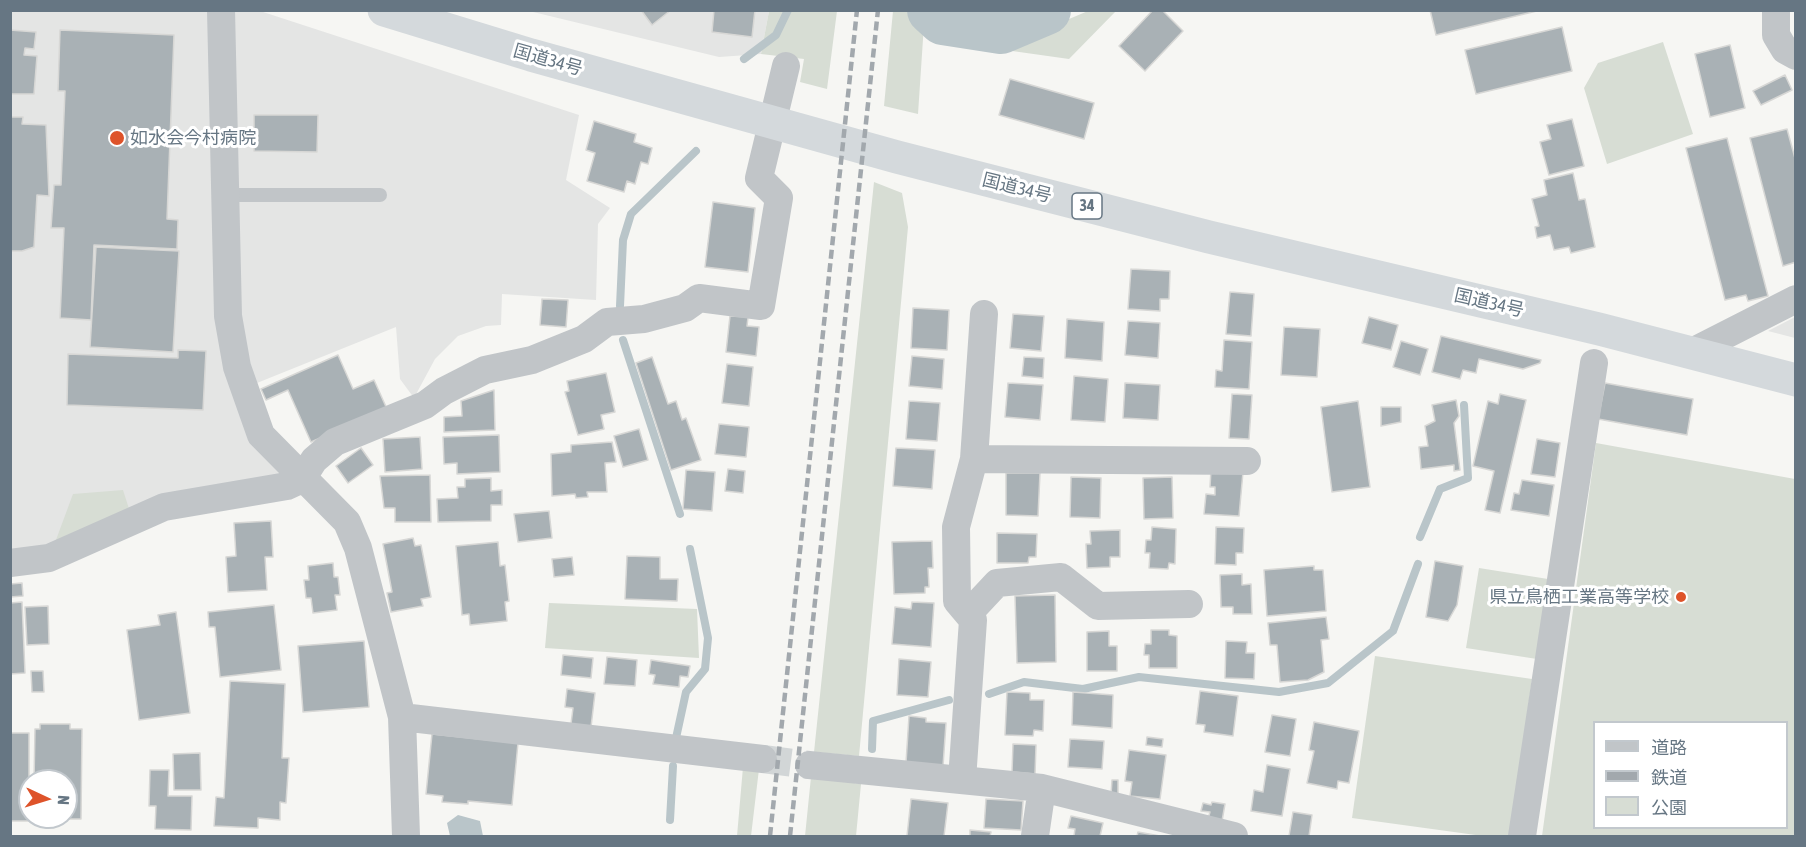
<!DOCTYPE html>
<html>
<head>
<meta charset="utf-8">
<style>
  body { margin:0 }
  #map { position:relative; width:1806px; height:847px; overflow:hidden; background:#f6f6f3; font-family:"Asap Condensed","Noto Sans JP",sans-serif }
  canvas { display:block }
  .frame { position:absolute; inset:0; border:12px solid #667683; pointer-events:none }
  .legend { position:absolute; left:1593px; top:721px; width:195px; height:108px; box-sizing:border-box; background:#fff; border:2px solid #c2c8cd; margin:0; padding:8px 10px; list-style:none; font-size:18px; color:#667683 }
  .legend li { display:flex; align-items:center; gap:12px; height:30px }
  .legend b { width:30px; border:2px solid #c2c8cd }
  .north { position:absolute; left:18px; top:769px; width:60px; height:60px; box-sizing:border-box; background:#fff; border:2px solid #c2c8cd; border-radius:50%; rotate:94deg; font-size:16px; font-weight:700; line-height:24px; text-align:center; color:#667683 }
  .north::after { content:''; display:block; margin:auto; width:21px; height:27px; background:#de532a; clip-path:polygon(50% 0,100% 100%,50% 72%,0 100%) }
</style>
</head>
<body>
<div id="map">
<canvas width="1806" height="847"></canvas>
<div class="frame"></div>
<ul class="legend">
<li><b style="height:8px;background:#c1c5c8"></b>道路</li>
<li><b style="height:8px;background:#a2a8ad"></b>鉄道</li>
<li><b style="height:16px;background:#d7ddd4"></b>公園</li>
</ul>
<div class="north">N</div>
</div>
<script>
const g = document.querySelector('canvas').getContext('2d');
g.lineJoin = 'round';
function fillPath(path, color) {
  g.fillStyle = color;
  g.fill(path, 'evenodd');
}
function toPath(rows) {
  const path = new Path2D();
  for (const r of rows) {
    path.moveTo(r[0], r[1]);
    for (let i = 2; i < r.length; i += 2) path.lineTo(r[i], r[i + 1]);
  }
  return path;
}
function stroke(path, color, width, dash) {
  g.strokeStyle = color;
  g.lineWidth = width;
  g.lineCap = dash ? 'butt' : 'round';
  g.setLineDash(dash || []);
  g.stroke(path);
}
function drawText(font, color, halo, rows, align = 'center') {
  g.font = font + ' "Asap Condensed","Noto Sans JP",sans-serif';
  g.lineWidth = 6;
  g.setLineDash([]);
  g.textBaseline = 'middle';
  g.strokeStyle = halo;
  g.fillStyle = color;
  for (const [text, x, y, turn = 0] of rows) {
    g.save();
    g.translate(x, y);
    g.rotate((+turn || 0) * Math.PI / 180);
    g.textAlign = isNaN(turn) ? turn : align;
    if (halo) g.strokeText(text, 0, 0);
    g.fillText(text, 0, 0);
    g.restore();
  }
}
fillPath(toPath([
  [10,11,260,11,579,115,566,180,610,208,598,224,596,300,502,294,501,325,486,326,458,336,435,359,414,398,400,379,396,327,252,385,287,478,53,548,11,553],
  [529,11,769,11,761,54,719,57],
  [1795,317,1795,338,1768,331]
]), '#e4e5e4');
fillPath(toPath([
  [769,11,837,11,827,89,800,82,804,59,761,54],
  [893,11,909,11,924,24,918,114,884,106],
  [962,11,1015,11,1002,16,967,14],
  [1088,11,1116,11,1069,59,998,49],
  [1663,42,1693,134,1607,164,1584,88,1598,63],
  [874,182,902,193,908,227,859,756,814,752],
  [1596,443,1795,479,1795,836,1542,836],
  [1594,722,1786,722,1786,828,1594,828],
  [123,490,130,512,53,548,73,494],
  [1479,568,1548,579,1537,659,1466,648],
  [549,603,697,609,699,658,545,648],
  [1375,656,1532,679,1510,836,1483,836,1352,818],
  [743,767,759,769,751,836,737,836],
  [811,777,861,784,856,836,805,836]
]), '#d7ddd4');
fillPath(toPath([
  [458,815,480,821,483,836,450,836,447,823]
]), '#b9c5c9');
stroke(toPath([
  [744,59,776,35,788,10],
  [620,306,623,240,631,214,696,151],
  [623,340,680,514],
  [1420,537,1440,489,1468,478,1464,405],
  [989,694,1024,682,1083,689,1139,677,1279,692,1328,683,1393,631,1418,564],
  [676,738,686,692,705,669,708,638,690,549],
  [872,749,873,721,949,700],
  [670,820,673,766]
]), '#b9c5c9', 8);
stroke(toPath([
  [932,10,943,20,1001,29,1046,10]
]), '#b9c5c9', 50);
const building = toPath([
  [641,10,671,10,652,25,641,10],
  [714,10,755,10,752,37,712,32,714,10],
  [1153,10,1162,10,1183,31,1145,71,1119,46,1153,10],
  [1430,10,1541,10,1436,35,1430,10],
  [1562,27,1572,71,1476,94,1465,50,1562,27],
  [10,30,36,32,34,49,25,48,24,55,37,56,34,94,10,94,10,30],
  [60,30,174,35,167,219,178,220,177,249,94,245,91,320,60,318,64,228,51,228,54,185,61,185,65,91,58,91,60,30],
  [1730,45,1745,108,1710,117,1695,54,1730,45],
  [1785,75,1792,90,1761,105,1753,91,1785,75],
  [1010,79,1094,103,1084,139,999,115,1010,79],
  [254,115,318,115,317,152,254,151,254,115],
  [10,117,23,117,22,124,46,125,49,196,37,195,34,247,22,251,10,251,10,117],
  [1572,119,1584,166,1549,175,1540,142,1551,139,1547,125,1572,119],
  [594,121,636,134,634,142,652,148,648,164,641,162,635,184,627,181,624,192,587,181,595,153,586,150,594,121],
  [1787,129,1796,162,1796,262,1783,266,1750,138,1787,129],
  [1727,138,1768,296,1748,301,1746,295,1725,300,1686,148,1727,138],
  [1573,173,1579,200,1585,199,1595,247,1571,253,1569,247,1554,250,1550,235,1537,238,1535,227,1539,226,1532,199,1547,195,1544,180,1573,173],
  [713,202,755,208,748,272,705,267,713,202],
  [96,247,179,251,173,352,90,347,96,247],
  [1131,269,1170,271,1169,299,1160,299,1160,311,1128,309,1131,269],
  [1230,292,1254,294,1251,336,1226,334,1230,292],
  [542,299,568,300,566,327,540,325,542,299],
  [913,308,949,310,947,350,911,348,913,308],
  [1013,314,1044,316,1041,351,1010,348,1013,314],
  [730,316,748,317,747,326,759,327,756,356,726,352,730,316],
  [1369,317,1398,325,1391,350,1362,343,1369,317],
  [1067,319,1104,322,1102,361,1065,358,1067,319],
  [1128,321,1160,323,1158,358,1125,355,1128,321],
  [1284,327,1320,329,1317,377,1281,375,1284,327],
  [1441,336,1541,360,1540,363,1523,369,1479,359,1476,373,1463,370,1460,379,1432,372,1441,336],
  [1224,340,1252,342,1249,389,1215,387,1216,370,1222,371,1224,340],
  [1401,341,1428,349,1420,375,1393,367,1401,341],
  [178,350,206,351,203,410,67,405,68,354,178,358,178,350],
  [338,355,353,389,374,380,387,409,311,442,288,390,266,400,261,389,338,355],
  [912,356,944,359,942,389,909,386,912,356],
  [652,357,668,404,676,401,682,420,686,418,701,460,671,470,636,363,652,357],
  [1024,357,1044,358,1043,378,1022,376,1024,357],
  [727,364,753,367,749,406,722,403,727,364],
  [606,373,615,412,601,415,604,429,578,435,565,392,569,391,567,381,606,373],
  [1074,376,1108,379,1105,422,1071,420,1074,376],
  [1008,383,1043,385,1040,420,1005,417,1008,383],
  [1125,383,1160,385,1158,420,1123,418,1125,383],
  [1605,383,1693,399,1687,435,1598,419,1605,383],
  [494,390,495,430,444,432,444,417,462,416,461,401,494,390],
  [1232,394,1252,395,1249,439,1229,438,1232,394],
  [1500,394,1526,400,1500,513,1485,510,1494,471,1473,466,1488,401,1498,404,1500,394],
  [1456,400,1459,416,1454,423,1460,470,1454,471,1454,465,1421,469,1419,447,1428,446,1425,426,1435,421,1432,405,1456,400],
  [909,401,940,403,937,441,906,439,909,401],
  [1358,401,1370,487,1332,492,1321,407,1358,401],
  [1381,407,1401,407,1401,422,1381,426,1381,407],
  [719,424,749,427,746,457,715,454,719,424],
  [639,429,648,460,623,467,614,436,639,429],
  [499,435,500,472,457,474,457,463,444,464,443,437,499,435],
  [420,437,422,469,385,472,383,439,420,437],
  [1537,439,1560,443,1555,477,1531,474,1537,439],
  [612,442,616,462,605,463,607,492,587,492,588,497,576,498,575,494,552,496,551,454,571,452,571,445,612,442],
  [361,448,373,465,348,483,336,466,361,448],
  [896,448,935,450,932,489,893,486,896,448],
  [728,469,745,471,743,493,725,491,728,469],
  [686,470,715,472,712,511,683,509,686,470],
  [1211,470,1243,472,1239,516,1204,514,1206,494,1215,495,1215,487,1210,487,1211,470],
  [1006,473,1040,473,1038,516,1006,515,1006,473],
  [430,475,431,522,395,522,395,508,384,508,380,476,430,475],
  [1071,477,1101,478,1100,518,1070,517,1071,477],
  [1172,477,1173,518,1144,519,1143,478,1172,477],
  [491,478,491,491,502,490,502,505,491,505,491,521,438,522,437,499,458,498,457,487,465,487,465,479,491,478],
  [1522,480,1554,485,1549,516,1511,510,1514,493,1519,494,1522,480],
  [549,511,552,538,518,542,514,514,549,511],
  [271,521,273,557,265,557,267,590,228,592,226,557,236,556,234,523,271,521],
  [1152,527,1176,529,1175,564,1169,563,1168,569,1149,568,1150,553,1145,553,1146,540,1151,540,1152,527],
  [1216,527,1244,528,1243,553,1236,553,1236,565,1215,564,1216,527],
  [1120,530,1120,557,1110,557,1110,567,1087,568,1086,544,1091,544,1090,531,1120,530],
  [997,533,1037,534,1036,557,1029,557,1028,563,997,563,997,533],
  [413,538,415,546,421,545,431,597,421,599,423,606,391,612,387,593,392,592,383,544,413,538],
  [932,541,933,568,928,568,929,587,925,587,925,593,894,594,892,542,932,541],
  [498,542,500,566,505,565,509,601,505,602,507,621,470,625,469,614,462,615,456,546,498,542],
  [627,556,660,557,660,579,678,579,677,601,625,599,627,556],
  [572,557,574,575,554,577,552,559,572,557],
  [1435,561,1463,566,1457,605,1448,621,1426,617,1435,561],
  [333,563,334,577,338,577,340,595,335,595,337,610,313,613,311,598,306,598,304,580,309,580,308,566,333,563],
  [1314,566,1314,570,1323,570,1326,611,1267,616,1264,570,1314,566],
  [1242,574,1242,585,1251,584,1252,614,1233,614,1233,607,1221,607,1220,575,1242,574],
  [22,583,23,596,10,597,10,584,22,583],
  [1055,595,1056,662,1017,663,1015,596,1055,595],
  [22,602,25,673,10,674,10,603,22,602],
  [912,602,934,603,931,647,892,644,895,607,911,609,912,602],
  [274,605,281,670,220,677,215,627,209,627,208,612,274,605],
  [48,606,49,644,27,645,25,607,48,606],
  [176,612,190,713,139,720,127,630,160,625,158,615,176,612],
  [1326,617,1329,639,1321,640,1324,672,1308,680,1280,682,1277,645,1270,645,1268,623,1326,617],
  [1151,630,1169,630,1169,635,1177,636,1177,668,1149,668,1149,655,1144,655,1145,644,1151,644,1151,630],
  [1109,631,1109,646,1117,646,1117,671,1087,671,1087,632,1109,631],
  [364,641,369,707,303,712,298,646,364,641],
  [1226,641,1247,642,1246,653,1255,653,1254,679,1225,678,1226,641],
  [563,655,593,658,591,678,561,675,563,655],
  [607,657,637,660,635,686,604,684,607,657],
  [899,659,931,662,928,697,897,695,899,659],
  [651,660,690,666,688,677,680,676,679,687,653,684,655,675,649,674,651,660],
  [31,671,43,671,44,692,32,692,31,671],
  [230,681,285,684,282,758,289,758,286,803,280,802,280,820,258,818,258,828,214,826,216,797,224,798,230,681],
  [567,689,595,693,591,727,571,724,573,708,565,707,567,689],
  [1200,691,1238,696,1233,736,1204,732,1205,725,1196,724,1200,691],
  [1007,692,1030,693,1030,700,1044,700,1043,731,1034,730,1033,736,1005,735,1007,692],
  [1073,692,1113,695,1112,728,1072,725,1073,692],
  [1272,715,1296,719,1290,756,1265,752,1272,715],
  [909,716,926,718,926,722,946,723,943,766,906,763,909,716],
  [1314,722,1359,731,1349,783,1338,781,1337,789,1307,783,1314,751,1309,750,1314,722],
  [40,724,70,724,70,729,82,729,81,819,34,819,66,817,66,781,34,781,35,729,40,729,40,724],
  [10,733,29,733,29,821,10,821,10,733],
  [432,734,518,743,512,805,468,801,468,804,442,802,443,796,426,794,432,734],
  [1147,737,1163,739,1162,747,1146,745,1147,737],
  [1070,739,1104,741,1102,769,1068,767,1070,739],
  [1013,744,1036,745,1035,774,1012,772,1013,744],
  [1129,750,1166,755,1160,799,1130,796,1132,782,1125,781,1129,750],
  [200,753,201,790,174,790,173,754,200,753],
  [1267,765,1290,769,1282,816,1251,811,1254,790,1263,792,1267,765],
  [150,770,169,770,168,796,192,796,191,830,155,829,156,806,149,806,150,770],
  [1112,780,1118,780,1118,796,1111,795,1112,780],
  [911,799,948,803,944,836,907,836,911,799],
  [986,799,1023,801,1021,830,984,828,986,799],
  [1212,802,1225,804,1222,821,1208,819,1210,812,1201,811,1203,803,1211,805,1212,802],
  [1293,812,1312,815,1309,836,1289,836,1293,812],
  [1071,816,1103,823,1100,836,1074,836,1075,829,1068,828,1071,816],
  [970,830,991,832,990,836,970,836,970,830],
  [1138,832,1160,836,1137,836,1138,832]
]);
fillPath(building, '#a9b1b5');
stroke(building, '#d7d7d5', 1.5);
stroke(toPath([
  [763,759,809,765]
]), '#d2d6d7', 28, [28, 14]);
stroke(toPath([
  [227,195,380,195]
]), '#c1c5c8', 14);
stroke(toPath([
  [221,10,228,316,237,367,261,435,347,522,358,548,402,717,406,836],
  [1776,10,1776,35,1785,50,1796,56],
  [1688,354,1796,299],
  [974,459,1247,461],
  [10,563,49,558,164,507,287,486,302,479,314,460,335,442,425,405,444,391,485,370,532,360,584,339,607,322,644,319,685,308,699,298,761,306,779,198,759,178,786,66],
  [968,614,997,583,1061,577,1098,606,1189,604],
  [402,717,763,759],
  [809,765,1042,788,1234,836],
  [962,780,973,620,957,601,956,527,974,459,984,314],
  [1035,836,1042,788],
  [1522,836,1594,363]
]), '#c1c5c8', 28);
stroke(toPath([
  [384,10,531,55,897,157,1209,237,1599,329,1796,380]
]), '#d4d9dc', 33);
stroke(toPath([
  [770,836,857,10],
  [790,836,878,10]
]), '#a2a8ad', 4.5, [9, 4.5]);
for (const [x, y, r, color] of [
  [117,138,8,"#de532a"],
  [1681,597,6,"#de532a"]
]) {
  const dot = new Path2D();
  dot.arc(x, y, r, 0, 2 * Math.PI);
  g.fillStyle = color;
  g.fill(dot);
  stroke(dot, '#fff', 2);
}
for (const [x, y, w] of [
  [1087,206,30]
]) {
  const box = new Path2D();
  box.roundRect(x - w / 2, y - 13, w, 26, 4.5);
  g.fillStyle = '#fff';
  g.fill(box);
  stroke(box, '#667683', 1.5);
}
drawText('bold 16px', '#667683', null, [
  ["34",1087,206]
]);
drawText('18px', '#667683', '#fff', [
  ["国道34号",548,60,16],
  ["国道34号",1017,188,14],
  ["国道34号",1489,303,13]
]);
drawText('18px', '#667683', '#fff', [
  ["如水会今村病院",130,138],
  ["県立鳥栖工業高等学校",1669,597,"right"]
], 'left');
</script>
</body>
</html>
